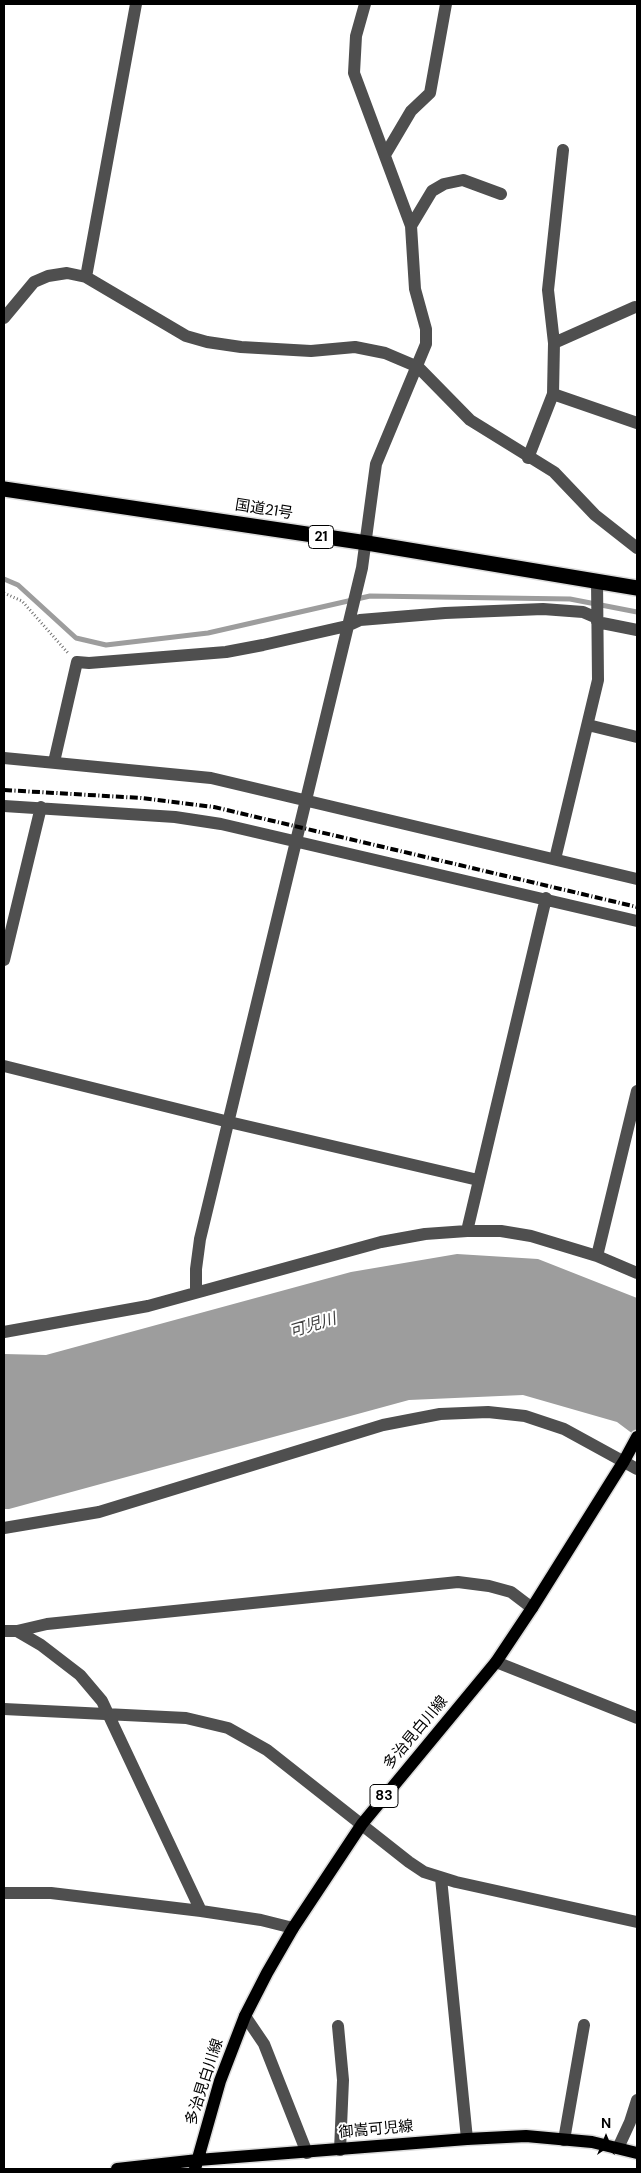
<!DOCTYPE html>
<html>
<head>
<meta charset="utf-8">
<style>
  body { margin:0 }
  #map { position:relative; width:641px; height:2173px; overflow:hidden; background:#fff; font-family:"DM Sans",sans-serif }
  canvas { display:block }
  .frame { position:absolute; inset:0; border:5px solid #000; pointer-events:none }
  .north { position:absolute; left:581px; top:2113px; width:50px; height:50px; -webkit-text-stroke:4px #fff; paint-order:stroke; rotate:0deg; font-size:14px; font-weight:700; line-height:20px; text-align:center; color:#000 }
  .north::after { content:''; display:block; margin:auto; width:18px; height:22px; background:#000; clip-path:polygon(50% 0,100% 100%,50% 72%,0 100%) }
</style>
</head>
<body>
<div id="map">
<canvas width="641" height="2173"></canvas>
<div class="frame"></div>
<div class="north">N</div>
</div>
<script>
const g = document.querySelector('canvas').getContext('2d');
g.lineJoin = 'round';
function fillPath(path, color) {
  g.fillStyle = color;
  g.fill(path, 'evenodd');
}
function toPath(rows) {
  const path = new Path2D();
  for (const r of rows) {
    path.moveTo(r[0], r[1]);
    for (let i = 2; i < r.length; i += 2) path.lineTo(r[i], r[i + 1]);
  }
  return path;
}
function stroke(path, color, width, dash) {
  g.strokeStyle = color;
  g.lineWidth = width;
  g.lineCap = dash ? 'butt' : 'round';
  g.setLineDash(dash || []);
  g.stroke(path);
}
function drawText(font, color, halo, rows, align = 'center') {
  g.font = font + ' "DM Sans","Noto Sans JP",sans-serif';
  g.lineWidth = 4;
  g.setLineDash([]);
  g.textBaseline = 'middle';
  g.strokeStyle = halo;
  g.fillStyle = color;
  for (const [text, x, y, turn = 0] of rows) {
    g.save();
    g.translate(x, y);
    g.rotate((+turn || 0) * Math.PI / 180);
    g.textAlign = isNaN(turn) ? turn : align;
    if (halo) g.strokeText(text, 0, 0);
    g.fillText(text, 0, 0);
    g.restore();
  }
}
fillPath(toPath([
  [457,1254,538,1259,637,1298,637,1437,617,1422,523,1395,409,1400,9,1509,4,1509,4,1354,46,1355,351,1272]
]), '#9d9d9d');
stroke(toPath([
  [4,579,18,585,76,638,106,645,208,633,370,596,570,599,637,612]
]), '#9d9d9d', 5);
const major = toPath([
  [117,2169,198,2160,467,2139,526,2136,592,2142,637,2153],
  [195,2169,220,2081,245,2016,267,1973,293,1928,362,1824,496,1662,532,1608,624,1461,637,1437]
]);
const highway = toPath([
  [4,489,367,543,637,588]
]);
stroke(major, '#dbdbdb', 15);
stroke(highway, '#dbdbdb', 18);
stroke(toPath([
  [4,593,22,601,68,653]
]), '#717171', 3, [1, 2.5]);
stroke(toPath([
  [385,155,411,111,430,93,446,4],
  [411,226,432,191,444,184,463,180,501,194],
  [86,277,136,4],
  [4,318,34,282,48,276,67,273,86,277,186,336,207,342,241,347,311,351,355,347,385,353,418,367,470,420,554,472,595,515,637,548],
  [554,343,548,290,563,150],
  [553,394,637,423],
  [528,458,553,394,554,343,635,307],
  [597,622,637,630],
  [588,725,637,737],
  [4,758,211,778,637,879],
  [54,762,77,662,89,663,226,652,263,645,347,626,360,620,445,613,543,609,583,612,597,618],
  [4,806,175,817,221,824,637,921],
  [555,859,598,680,597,581],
  [4,960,41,807],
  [4,1066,229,1122,478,1180],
  [467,1231,546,898],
  [597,1256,637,1091],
  [196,1291,196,1269,200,1239,362,568,376,464,426,344,426,329,415,289,411,226,354,73,356,36,365,4],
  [4,1332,148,1306,381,1242,425,1234,467,1231,501,1231,531,1236,597,1256,637,1273],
  [4,1528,99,1512,383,1425,440,1414,488,1412,525,1416,564,1429,637,1469],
  [4,1631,17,1631,47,1624,458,1582,489,1586,511,1592,532,1608],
  [17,1631,41,1645,80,1675,102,1701,201,1911],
  [496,1662,637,1718],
  [4,1709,186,1718,228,1728,267,1750,409,1862,424,1872,456,1882,637,1922],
  [441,1878,467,2139],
  [4,1893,51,1893,201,1911,261,1920,293,1928],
  [245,2016,264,2044,307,2153],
  [338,2026,343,2080,340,2150],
  [564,2140,584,2025],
  [618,2148,630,2122,637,2100]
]), '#4f4f4f', 12);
stroke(major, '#000', 12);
stroke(highway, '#000', 15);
stroke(toPath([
  [4,790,141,798,214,807,637,907]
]), '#000', 4, [8, 2.5, 1, 2.5]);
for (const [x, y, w] of [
  [321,537,25],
  [384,1796,28]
]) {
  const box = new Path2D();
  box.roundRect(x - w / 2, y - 11.5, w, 23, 4);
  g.fillStyle = '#fff';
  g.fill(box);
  stroke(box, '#000', 1);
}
drawText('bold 14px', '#000', null, [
  ["21",321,537],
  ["83",384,1796]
]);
drawText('15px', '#000', '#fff', [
  ["国道21号",264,510,9],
  ["多治見白川線",416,1733,-50],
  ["多治見白川線",205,2082,-72],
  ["御嵩可児線",376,2130,-5]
]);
drawText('italic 16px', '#3e3e3e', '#fff', [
  ["可児川",313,1326,-17]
]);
</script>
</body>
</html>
